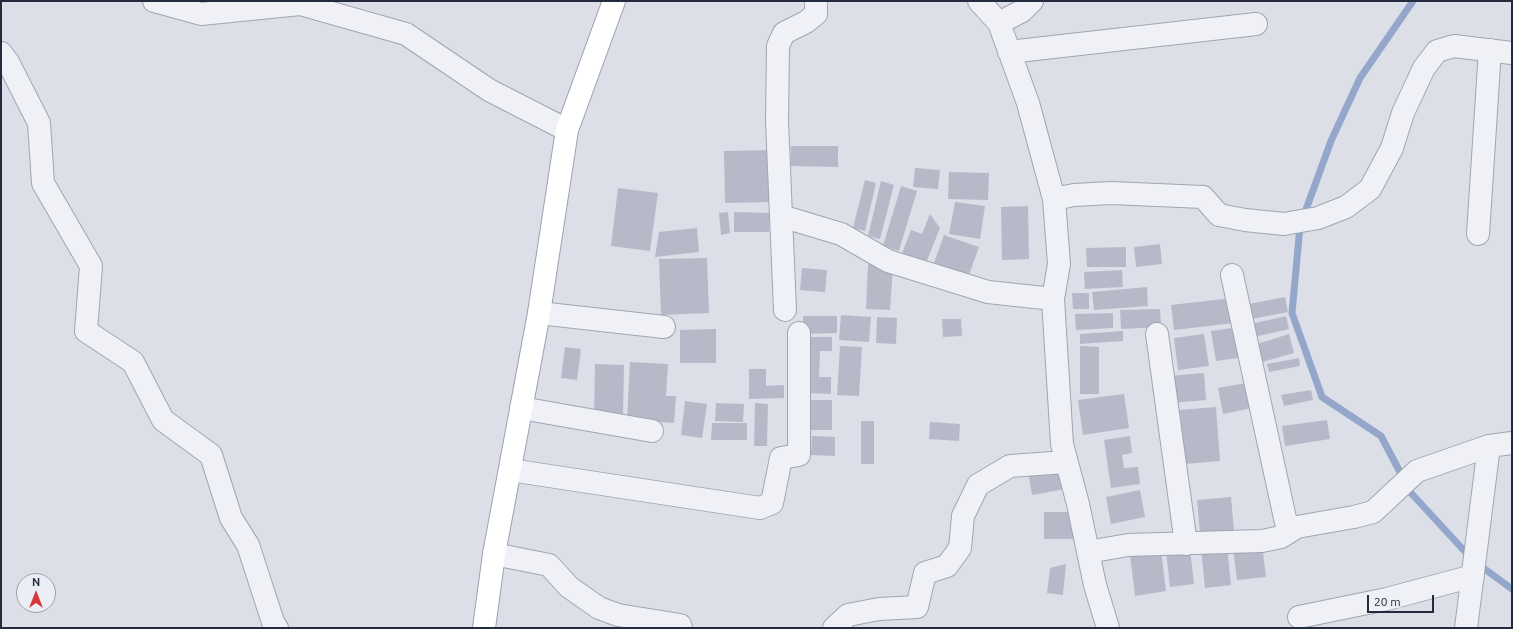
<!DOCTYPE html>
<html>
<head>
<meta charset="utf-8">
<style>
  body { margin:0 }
  #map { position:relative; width:1513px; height:629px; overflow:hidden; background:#dcdfe8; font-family:Ubuntu,sans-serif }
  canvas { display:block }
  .frame { position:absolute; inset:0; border:2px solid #252b3f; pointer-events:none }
  .north { position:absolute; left:16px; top:573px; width:40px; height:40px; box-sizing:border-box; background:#eceef5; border:1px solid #9ca0ac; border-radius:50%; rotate:0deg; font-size:11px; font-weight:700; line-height:16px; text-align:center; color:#252b3f }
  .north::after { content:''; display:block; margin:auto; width:14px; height:18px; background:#d83637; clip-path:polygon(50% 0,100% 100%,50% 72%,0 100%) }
  .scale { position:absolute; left:1367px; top:595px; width:67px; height:18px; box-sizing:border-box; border:2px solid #252b3f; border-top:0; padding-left:5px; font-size:12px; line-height:14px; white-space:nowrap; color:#252b3f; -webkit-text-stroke:3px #eceef5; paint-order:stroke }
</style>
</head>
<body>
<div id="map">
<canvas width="1513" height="629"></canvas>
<div class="frame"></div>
<div class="north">N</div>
<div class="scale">20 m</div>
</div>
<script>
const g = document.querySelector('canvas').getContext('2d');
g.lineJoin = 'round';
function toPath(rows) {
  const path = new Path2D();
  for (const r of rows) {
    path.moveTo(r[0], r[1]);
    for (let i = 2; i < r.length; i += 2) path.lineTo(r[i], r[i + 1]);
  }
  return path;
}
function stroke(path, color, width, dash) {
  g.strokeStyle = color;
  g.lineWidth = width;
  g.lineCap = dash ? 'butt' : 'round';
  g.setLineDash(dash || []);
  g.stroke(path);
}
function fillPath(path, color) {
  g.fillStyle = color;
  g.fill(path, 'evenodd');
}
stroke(toPath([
  [1413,1,1360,78,1331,141,1300,226,1292,313,1322,397,1381,436,1411,493,1470,557],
  [1478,564,1512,589]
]), '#94a7cb', 7);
fillPath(toPath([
  [791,146,838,146,838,167,791,166],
  [775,150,775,202,725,203,724,151],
  [915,168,940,170,938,189,913,187],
  [949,172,989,173,988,200,948,199],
  [865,180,876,183,865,231,853,228],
  [881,181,894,185,880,239,868,236],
  [901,186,917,191,899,251,883,246],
  [618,188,658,193,650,251,611,246],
  [955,202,985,206,980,239,949,234],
  [1028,206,1029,259,1002,260,1001,207],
  [728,212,730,233,721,235,719,213],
  [734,212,769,213,769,232,734,232],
  [930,214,940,228,926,263,902,253,911,230,922,234],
  [697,228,699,252,655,257,659,232],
  [944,235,979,247,969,275,934,263],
  [1160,244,1162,264,1136,267,1134,247],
  [1126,247,1126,267,1087,267,1086,248],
  [707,258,709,313,661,315,659,259],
  [868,264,893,266,890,310,866,309],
  [802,268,827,270,825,292,800,290],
  [1122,270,1123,287,1085,289,1084,272],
  [1147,287,1148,306,1094,310,1092,292],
  [1072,293,1089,293,1089,309,1073,309],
  [1285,297,1288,312,1252,319,1249,304],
  [1232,298,1235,323,1174,330,1171,305],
  [1160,309,1161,327,1121,329,1120,310],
  [1113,313,1113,328,1076,330,1075,314],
  [841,315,871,317,869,342,839,340],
  [803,316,837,316,837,333,803,334],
  [1286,316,1289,329,1254,337,1251,324],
  [877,317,897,318,896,344,876,343],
  [942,319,961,319,962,336,943,337],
  [1240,327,1245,357,1216,361,1211,331],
  [716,329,716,363,680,363,680,330],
  [1123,331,1123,341,1080,344,1080,334],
  [1204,334,1209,366,1178,370,1174,338],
  [1289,334,1294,353,1262,362,1257,344],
  [806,337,832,337,832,351,820,351,819,377,831,377,831,394,805,393],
  [840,346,862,347,859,396,837,395],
  [1080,346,1099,347,1099,394,1080,394],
  [565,347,581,349,577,380,561,378],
  [1299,358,1300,366,1269,372,1267,364],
  [630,362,668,364,666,396,676,396,674,423,627,420],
  [595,364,624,365,623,417,594,417],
  [749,369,766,369,766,386,784,385,784,398,749,399],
  [1204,373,1206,400,1172,403,1169,376],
  [1252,382,1257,407,1223,414,1218,388],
  [1311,390,1313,400,1284,406,1281,395],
  [1124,394,1129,428,1083,435,1078,400],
  [811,400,832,400,832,430,810,430],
  [685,401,707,404,702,438,681,435],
  [716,403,744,404,743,422,715,421],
  [755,403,768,404,767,446,754,446],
  [1216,407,1220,461,1184,464,1180,410],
  [1327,420,1330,439,1285,446,1282,426],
  [861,421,874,421,874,464,861,464],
  [930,422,960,424,959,441,929,439],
  [712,423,747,423,747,440,711,440],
  [812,436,835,437,835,456,811,455],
  [1130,436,1132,453,1122,455,1124,468,1138,467,1140,484,1111,488,1104,440],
  [1061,465,1065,489,1032,495,1028,471],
  [1140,490,1145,517,1111,524,1106,497],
  [1231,497,1234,530,1200,533,1197,500],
  [1044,512,1074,512,1074,539,1044,539],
  [1262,545,1266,577,1237,580,1233,548],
  [1227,546,1231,585,1205,588,1201,549],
  [1190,549,1194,584,1170,587,1166,551],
  [1161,550,1166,591,1135,596,1130,554],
  [1066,564,1063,595,1047,593,1050,568]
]), '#b6bac8');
const minor = toPath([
  [154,1,201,14,300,4,406,34,489,90,567,130],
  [979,1,999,23,1028,103,1054,199,1059,264,1053,299,1062,444,1078,504,1095,585,1108,628],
  [999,23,1022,11,1032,1],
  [1009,52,1256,24],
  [1,53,8,62,39,123,43,183,91,266,86,331,133,362,163,420,211,455,231,518,248,545,273,622,277,628],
  [1054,199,1074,195,1111,193,1203,197,1219,215,1245,220,1284,224,1318,218,1346,207,1370,189,1392,148,1403,113,1424,68,1437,51,1454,46,1512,53],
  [781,216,841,234,888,261,988,292,1053,299],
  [1478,234,1490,50],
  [1232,275,1288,532],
  [785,310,777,121,778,46,784,33,806,22,816,14,816,1],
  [539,313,664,327],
  [1157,334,1186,544],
  [521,408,652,431],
  [510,470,760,508,772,503,781,458,799,455,799,333],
  [1088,552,1128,545,1262,541,1281,537,1297,527,1354,517,1373,512,1417,471,1489,446,1512,443],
  [494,554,549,565,569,587,599,608,618,615,680,625,681,628],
  [1299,617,1387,599,1473,576],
  [834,628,848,615,879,609,917,607,925,573,947,566,960,548,963,516,978,485,1010,466,1066,462],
  [1466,628,1489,446]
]);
const major = toPath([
  [484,628,494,554,539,313,567,130,614,1]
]);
stroke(minor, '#a1a5b2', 24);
stroke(major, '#9ba1b4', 24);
stroke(minor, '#eff1f6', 22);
stroke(major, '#fff', 22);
</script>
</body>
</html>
